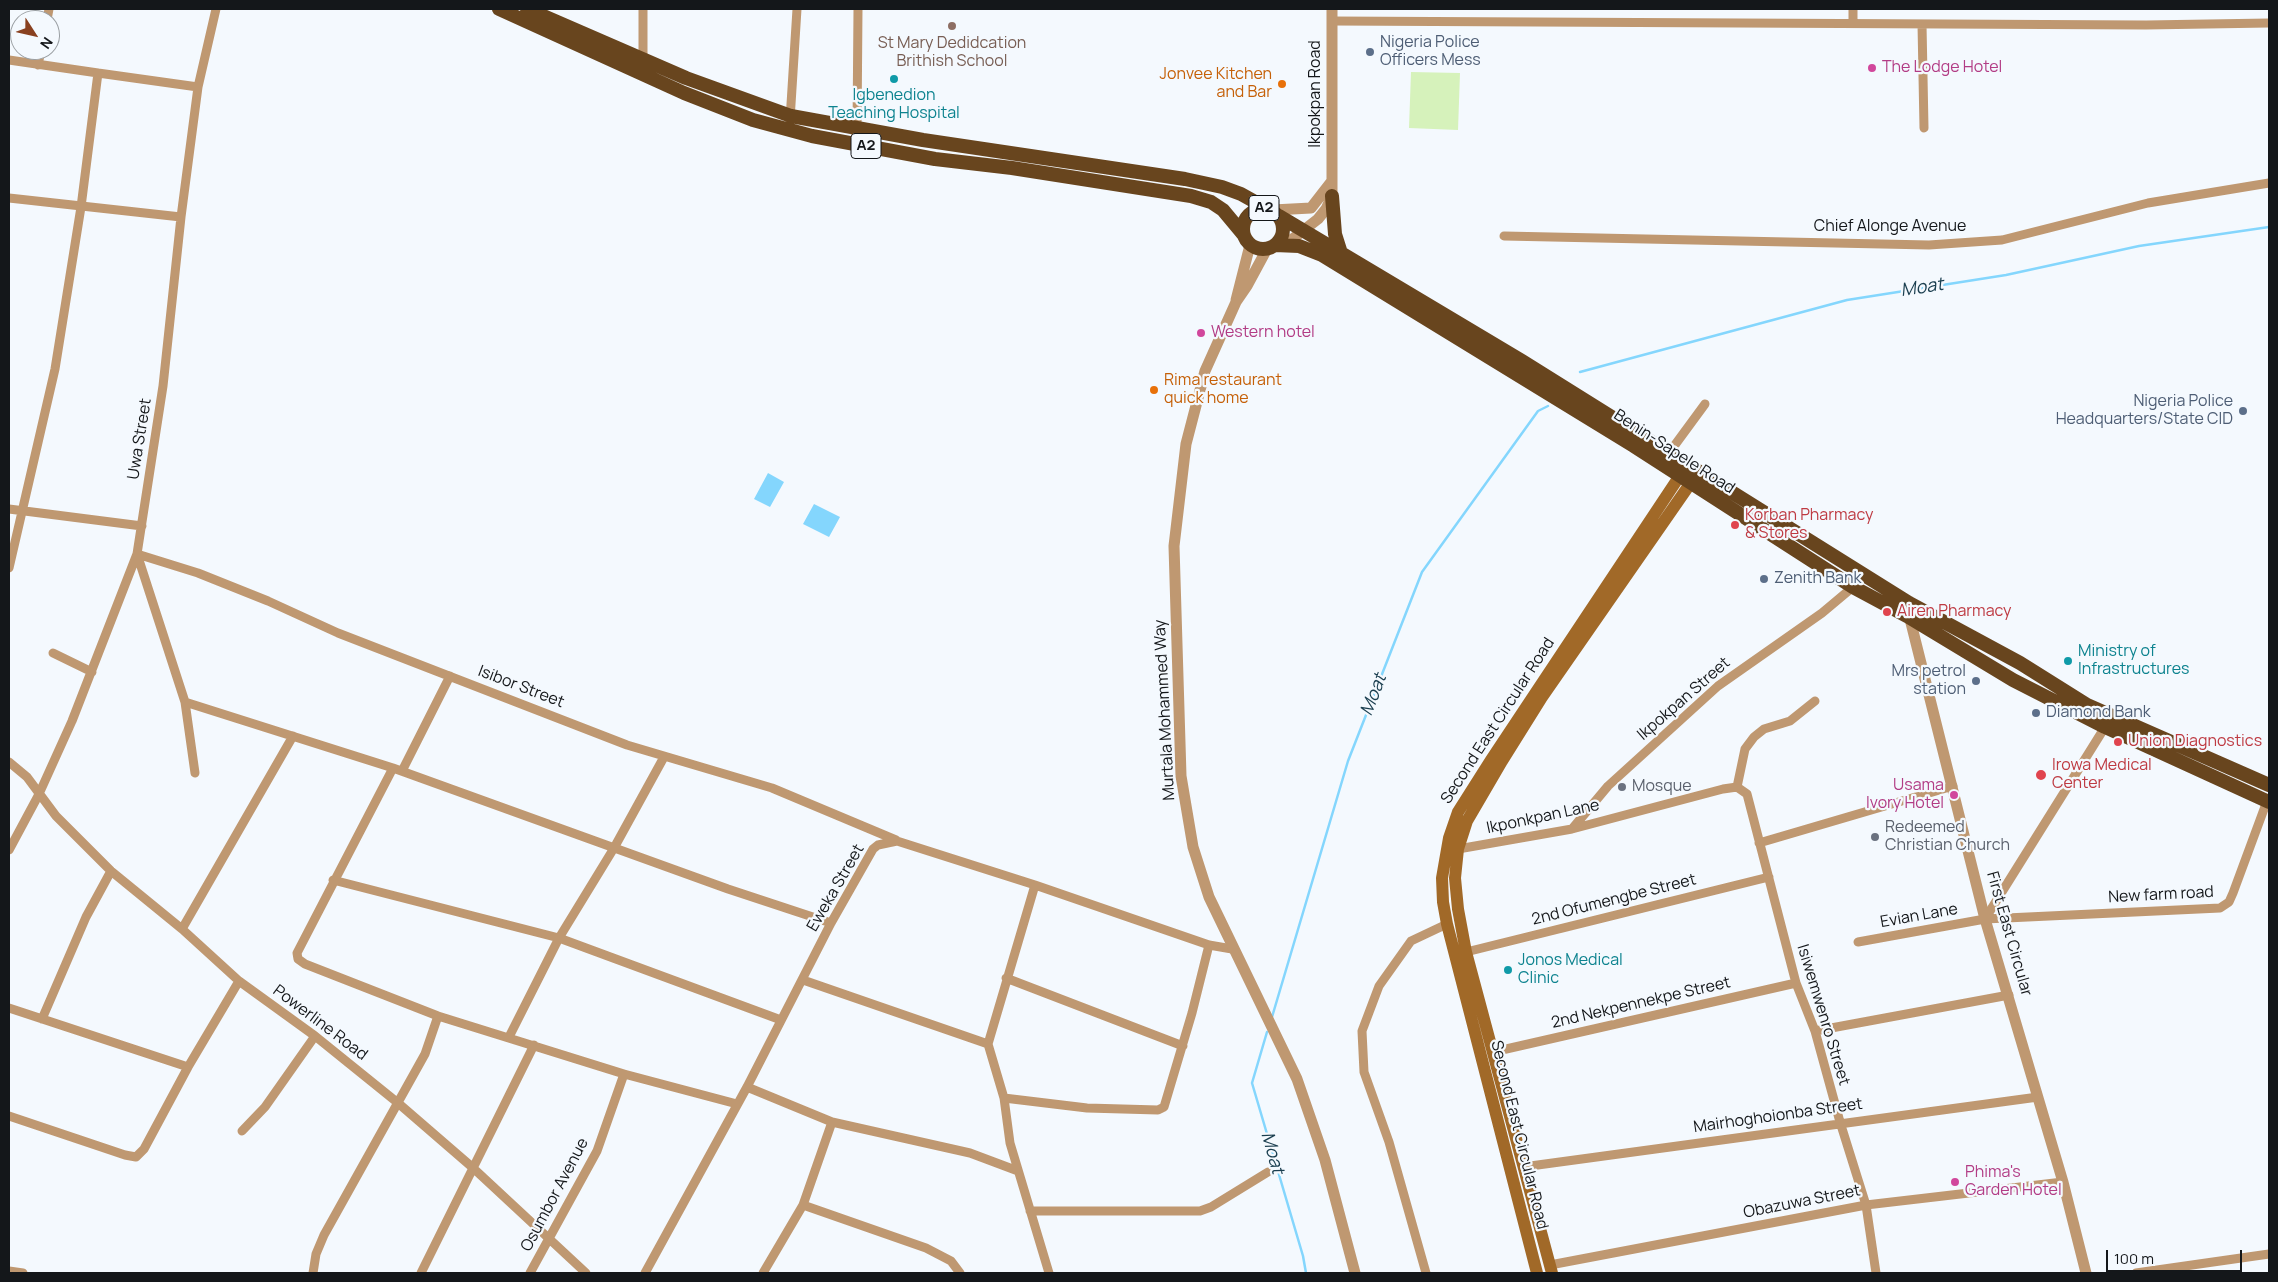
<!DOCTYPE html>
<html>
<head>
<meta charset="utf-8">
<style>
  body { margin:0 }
  #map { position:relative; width:2278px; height:1282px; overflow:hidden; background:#f4f9fe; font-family:Manrope,sans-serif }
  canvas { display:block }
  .frame { position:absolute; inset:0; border:10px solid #14171a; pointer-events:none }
  .north { position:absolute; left:10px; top:10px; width:50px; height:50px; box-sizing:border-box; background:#f4f9fe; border:1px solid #9a9fa3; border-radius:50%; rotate:125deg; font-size:14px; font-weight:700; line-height:20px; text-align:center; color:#14171a }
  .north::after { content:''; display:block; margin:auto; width:18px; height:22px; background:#894120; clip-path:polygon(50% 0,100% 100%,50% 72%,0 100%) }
  .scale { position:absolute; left:2106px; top:1250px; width:136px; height:22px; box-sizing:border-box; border:2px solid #14171a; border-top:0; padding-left:6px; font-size:15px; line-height:18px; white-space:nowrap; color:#14171a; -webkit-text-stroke:4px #f4f9fe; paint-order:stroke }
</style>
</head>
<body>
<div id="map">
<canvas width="2278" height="1282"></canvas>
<div class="frame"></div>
<div class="north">N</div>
<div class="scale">100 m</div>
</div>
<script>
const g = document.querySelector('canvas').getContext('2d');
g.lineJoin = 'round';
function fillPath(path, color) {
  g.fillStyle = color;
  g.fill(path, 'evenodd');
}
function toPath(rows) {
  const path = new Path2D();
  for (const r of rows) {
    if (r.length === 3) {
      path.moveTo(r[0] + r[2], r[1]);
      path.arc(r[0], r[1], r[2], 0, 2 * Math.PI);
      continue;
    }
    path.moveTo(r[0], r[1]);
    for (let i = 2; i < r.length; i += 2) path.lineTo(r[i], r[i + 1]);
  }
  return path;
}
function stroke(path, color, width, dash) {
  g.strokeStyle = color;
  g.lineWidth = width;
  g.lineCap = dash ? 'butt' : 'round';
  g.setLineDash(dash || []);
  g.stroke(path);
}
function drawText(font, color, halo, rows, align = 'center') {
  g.font = font + ' Manrope,sans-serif';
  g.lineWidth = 4.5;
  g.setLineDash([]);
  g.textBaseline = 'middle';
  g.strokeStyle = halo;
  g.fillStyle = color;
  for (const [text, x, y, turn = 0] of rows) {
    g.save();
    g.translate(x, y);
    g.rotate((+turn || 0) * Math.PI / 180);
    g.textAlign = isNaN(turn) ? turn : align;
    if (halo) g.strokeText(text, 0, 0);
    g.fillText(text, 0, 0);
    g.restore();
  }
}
fillPath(toPath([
  [1411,72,1460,73,1458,130,1409,128]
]), '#d6f2bb');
fillPath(toPath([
  [768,473,784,482,770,507,754,499],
  [814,504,840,517,829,537,803,524]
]), '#84d6fd');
stroke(toPath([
  [1580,372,1847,300,2006,275,2139,246,2269,227],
  [1272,1017,1348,761,1422,572,1538,411,1548,406],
  [1267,1032,1252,1083,1303,1256,1306,1273]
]), '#84d6fd', 2.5);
stroke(toPath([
  [47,20,49,9],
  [1332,21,2146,25,2269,23],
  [1853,23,1853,9],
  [1922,24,1924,128],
  [9,60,98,73,81,207,55,369,9,568],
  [643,60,643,9],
  [38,65,41,50],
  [98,73,198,87],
  [790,120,797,9],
  [854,144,857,129,858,9],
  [9,198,181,217],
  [1504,236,1929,245,2002,240,2148,203,2269,183],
  [1669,453,1705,404],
  [9,509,142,526],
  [137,554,198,573,268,601,338,633,627,745,772,788,896,840],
  [137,554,185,702,195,773],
  [53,653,92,672],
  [185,702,393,768,728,889,831,923],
  [9,762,27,777,56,816,111,871,182,929,239,981,315,1036,398,1103,472,1167,586,1273],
  [393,768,297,953,298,959,305,964,438,1016,624,1074,737,1104],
  [402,771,450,676],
  [1737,787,1745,749,1754,737,1764,729,1790,721,1815,701],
  [1572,829,1608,786,1718,686,1822,613,1853,587],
  [1759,843,1953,786],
  [1458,849,1572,829,1723,789,1737,787,1747,794,1796,983,1815,1031,1840,1122,1866,1205,1876,1273],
  [9,850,39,794,72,721,137,554,163,386,181,217,198,87,216,9],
  [333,880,559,938,781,1020],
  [1035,885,988,1044,1004,1098,1010,1143,1049,1273],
  [1985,919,2105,727],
  [182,929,293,736],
  [1858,942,1985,919,2220,908,2229,902,2233,893,2267,801],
  [1466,952,1769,877],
  [1006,978,1183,1046],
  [803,980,988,1044],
  [9,1008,188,1067],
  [42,1019,86,917,111,871],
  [1815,1031,2009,995],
  [509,1037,559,938,614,848,664,757],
  [1493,1052,1796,983],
  [747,1087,832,1122,970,1153,1018,1171],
  [1004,1098,1087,1108,1158,1110,1164,1107,1192,1013,1209,945],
  [9,1116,125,1155,136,1157,144,1149,188,1067,239,981],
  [242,1131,265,1107,315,1036],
  [1523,1167,2038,1097],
  [803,1205,926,1248,951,1261,960,1273],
  [1030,1211,1200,1211,1211,1207,1268,1172],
  [1550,1265,1866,1205,2063,1182],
  [9,1271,23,1273],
  [313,1273,316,1254,324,1235,425,1054,438,1016],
  [421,1273,534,1045],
  [530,1273,597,1151,624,1074],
  [645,1273,747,1087,831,923,873,849,878,845,897,841,1035,885,1209,945,1232,949],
  [763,1273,803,1205,832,1122],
  [1426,1273,1389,1142,1364,1072,1362,1031,1379,986,1411,941,1447,924],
  [2136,1273,2269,1254]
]), '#bf9871', 9);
stroke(toPath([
  [1273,210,1311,208,1332,181],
  [1286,244,1318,219,1326,209,1332,196,1332,9],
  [1267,249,1247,286,1236,302,1205,371,1186,444,1174,546,1181,776,1193,847,1209,897,1297,1079,1325,1160,1355,1273],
  [1236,300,1250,245],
  [1908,611,1985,919,2063,1182,2086,1273]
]), '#bf9871', 11);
stroke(toPath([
  [1537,1273,1447,924,1443,902,1442,878,1449,838,1458,812,1491,760,1679,477],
  [1552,1273,1466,952,1458,909,1455,878,1458,849,1467,821,1502,761,1542,697,1690,484]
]), '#a16928', 12);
stroke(toPath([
  [499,9,684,93,753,120,812,136,935,159,1012,168,1191,196,1211,202,1223,210,1243,234],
  [527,9,686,78,791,116,923,140,1185,179,1222,187,1241,194,1266,208],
  [1332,196,1335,234,1341,253],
  [1263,229,20],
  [1279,216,1522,361,1909,603,2020,663,2087,705,2269,785],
  [1275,245,1299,246,1322,255,1634,446,1853,587,1907,616,2013,680,2105,727,2269,802]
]), '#68451e', 14);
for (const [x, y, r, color] of [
  [952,26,5,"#8d6e63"],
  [1370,52,5,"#5c6f8a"],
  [1872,68,5,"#d1479c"],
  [894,79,5,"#0f9aa8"],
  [1282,84,5,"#e8710a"],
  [1201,333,5,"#d1479c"],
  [1154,390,5,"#e8710a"],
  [2243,411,5,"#5c6f8a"],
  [1735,525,5,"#e0444e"],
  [1764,579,5,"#5c6f8a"],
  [1887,612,5,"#e0444e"],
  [2068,661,5,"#0f9aa8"],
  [1976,681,5,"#5c6f8a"],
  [2036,713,5,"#5c6f8a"],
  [2118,742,5,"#e0444e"],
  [2041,775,6,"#e0444e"],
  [1622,787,5,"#6b7280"],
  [1954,795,5,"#d1479c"],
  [1875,837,5,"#6b7280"],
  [1508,970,5,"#0f9aa8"],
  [1955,1182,5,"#d1479c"]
]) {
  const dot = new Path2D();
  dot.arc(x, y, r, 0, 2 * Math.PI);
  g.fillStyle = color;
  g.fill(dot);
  stroke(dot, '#f4f9fe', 2);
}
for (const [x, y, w] of [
  [866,146,30],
  [1264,208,30]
]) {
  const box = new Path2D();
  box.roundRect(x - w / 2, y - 12.5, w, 25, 4);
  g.fillStyle = '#f4f9fe';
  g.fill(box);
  stroke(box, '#14171a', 1);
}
drawText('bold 15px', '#14171a', null, [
  ["A2",866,146],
  ["A2",1264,208]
]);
drawText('16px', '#4e5e75', '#f4f9fe', [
  ["Nigeria Police",1380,43],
  ["Officers Mess",1380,61],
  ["Nigeria Police",2233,402,"right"],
  ["Headquarters/State CID",2233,420,"right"],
  ["Zenith Bank",1774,579],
  ["Mrs petrol",1966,672,"right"],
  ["station",1966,690,"right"],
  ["Diamond Bank",2046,713]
], 'left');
drawText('16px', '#785e54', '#f4f9fe', [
  ["St Mary Dedidcation",952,44],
  ["Brithish School",952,62]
]);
drawText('16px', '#b23c85', '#f4f9fe', [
  ["The Lodge Hotel",1882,68],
  ["Western hotel",1211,333],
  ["Usama",1944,786,"right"],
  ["Ivory Hotel",1944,804,"right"],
  ["Phima's",1965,1173],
  ["Garden Hotel",1965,1191]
], 'left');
drawText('16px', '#c56008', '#f4f9fe', [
  ["Jonvee Kitchen",1272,75],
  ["and Bar",1272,93],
  ["Rima restaurant",1164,381,"left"],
  ["quick home",1164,399,"left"]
], 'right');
drawText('16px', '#14171a', '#f4f9fe', [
  ["Ikpokpan Road",1316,94,-90],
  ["Chief Alonge Avenue",1890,227],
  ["Uwa Street",140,439,-81],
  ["Benin-Sapele Road",1674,452,33],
  ["Isibor Street",521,687,21],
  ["Ikpokpan Street",1684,699,-41],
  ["Murtala Mohammed Way",1165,710,-93],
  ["Second East Circular Road",1498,721,-57],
  ["Ikponkpan Lane",1543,817,-12],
  ["Eweka Street",836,888,-60],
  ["New farm road",2161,895,-3],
  ["2nd Ofumengbe Street",1614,900,-14],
  ["Evian Lane",1919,916,-10],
  ["First East Circular",2009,934,74],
  ["2nd Nekpennekpe Street",1641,1003,-13],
  ["Isiwemwenro Street",1823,1015,73],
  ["Powerline Road",320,1023,37],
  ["Mairhoghoionba Street",1778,1116,-8],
  ["Second East Circular Road",1519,1135,76],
  ["Osumbor Avenue",555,1195,-62],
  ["Obazuwa Street",1802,1202,-11]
]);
drawText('16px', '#0d838f', '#f4f9fe', [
  ["Igbenedion",894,96,"center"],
  ["Teaching Hospital",894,114,"center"],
  ["Ministry of",2078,652],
  ["Infrastructures",2078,670],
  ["Jonos Medical",1518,961],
  ["Clinic",1518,979]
], 'left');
drawText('16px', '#be3a42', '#f4f9fe', [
  ["Korban Pharmacy",1745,516],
  ["& Stores",1745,534],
  ["Airen Pharmacy",1897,612],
  ["Union Diagnostics",2128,742],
  ["Irowa Medical",2052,766],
  ["Center",2052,784]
], 'left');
drawText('16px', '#5b616d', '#f4f9fe', [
  ["Mosque",1632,787],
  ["Redeemed",1885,828],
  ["Christian Church",1885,846]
], 'left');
drawText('italic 18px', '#1a3e4f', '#f4f9fe', [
  ["Moat",1922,288,-9],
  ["Moat",1374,695,-69],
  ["Moat",1272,1153,74]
]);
</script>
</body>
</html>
